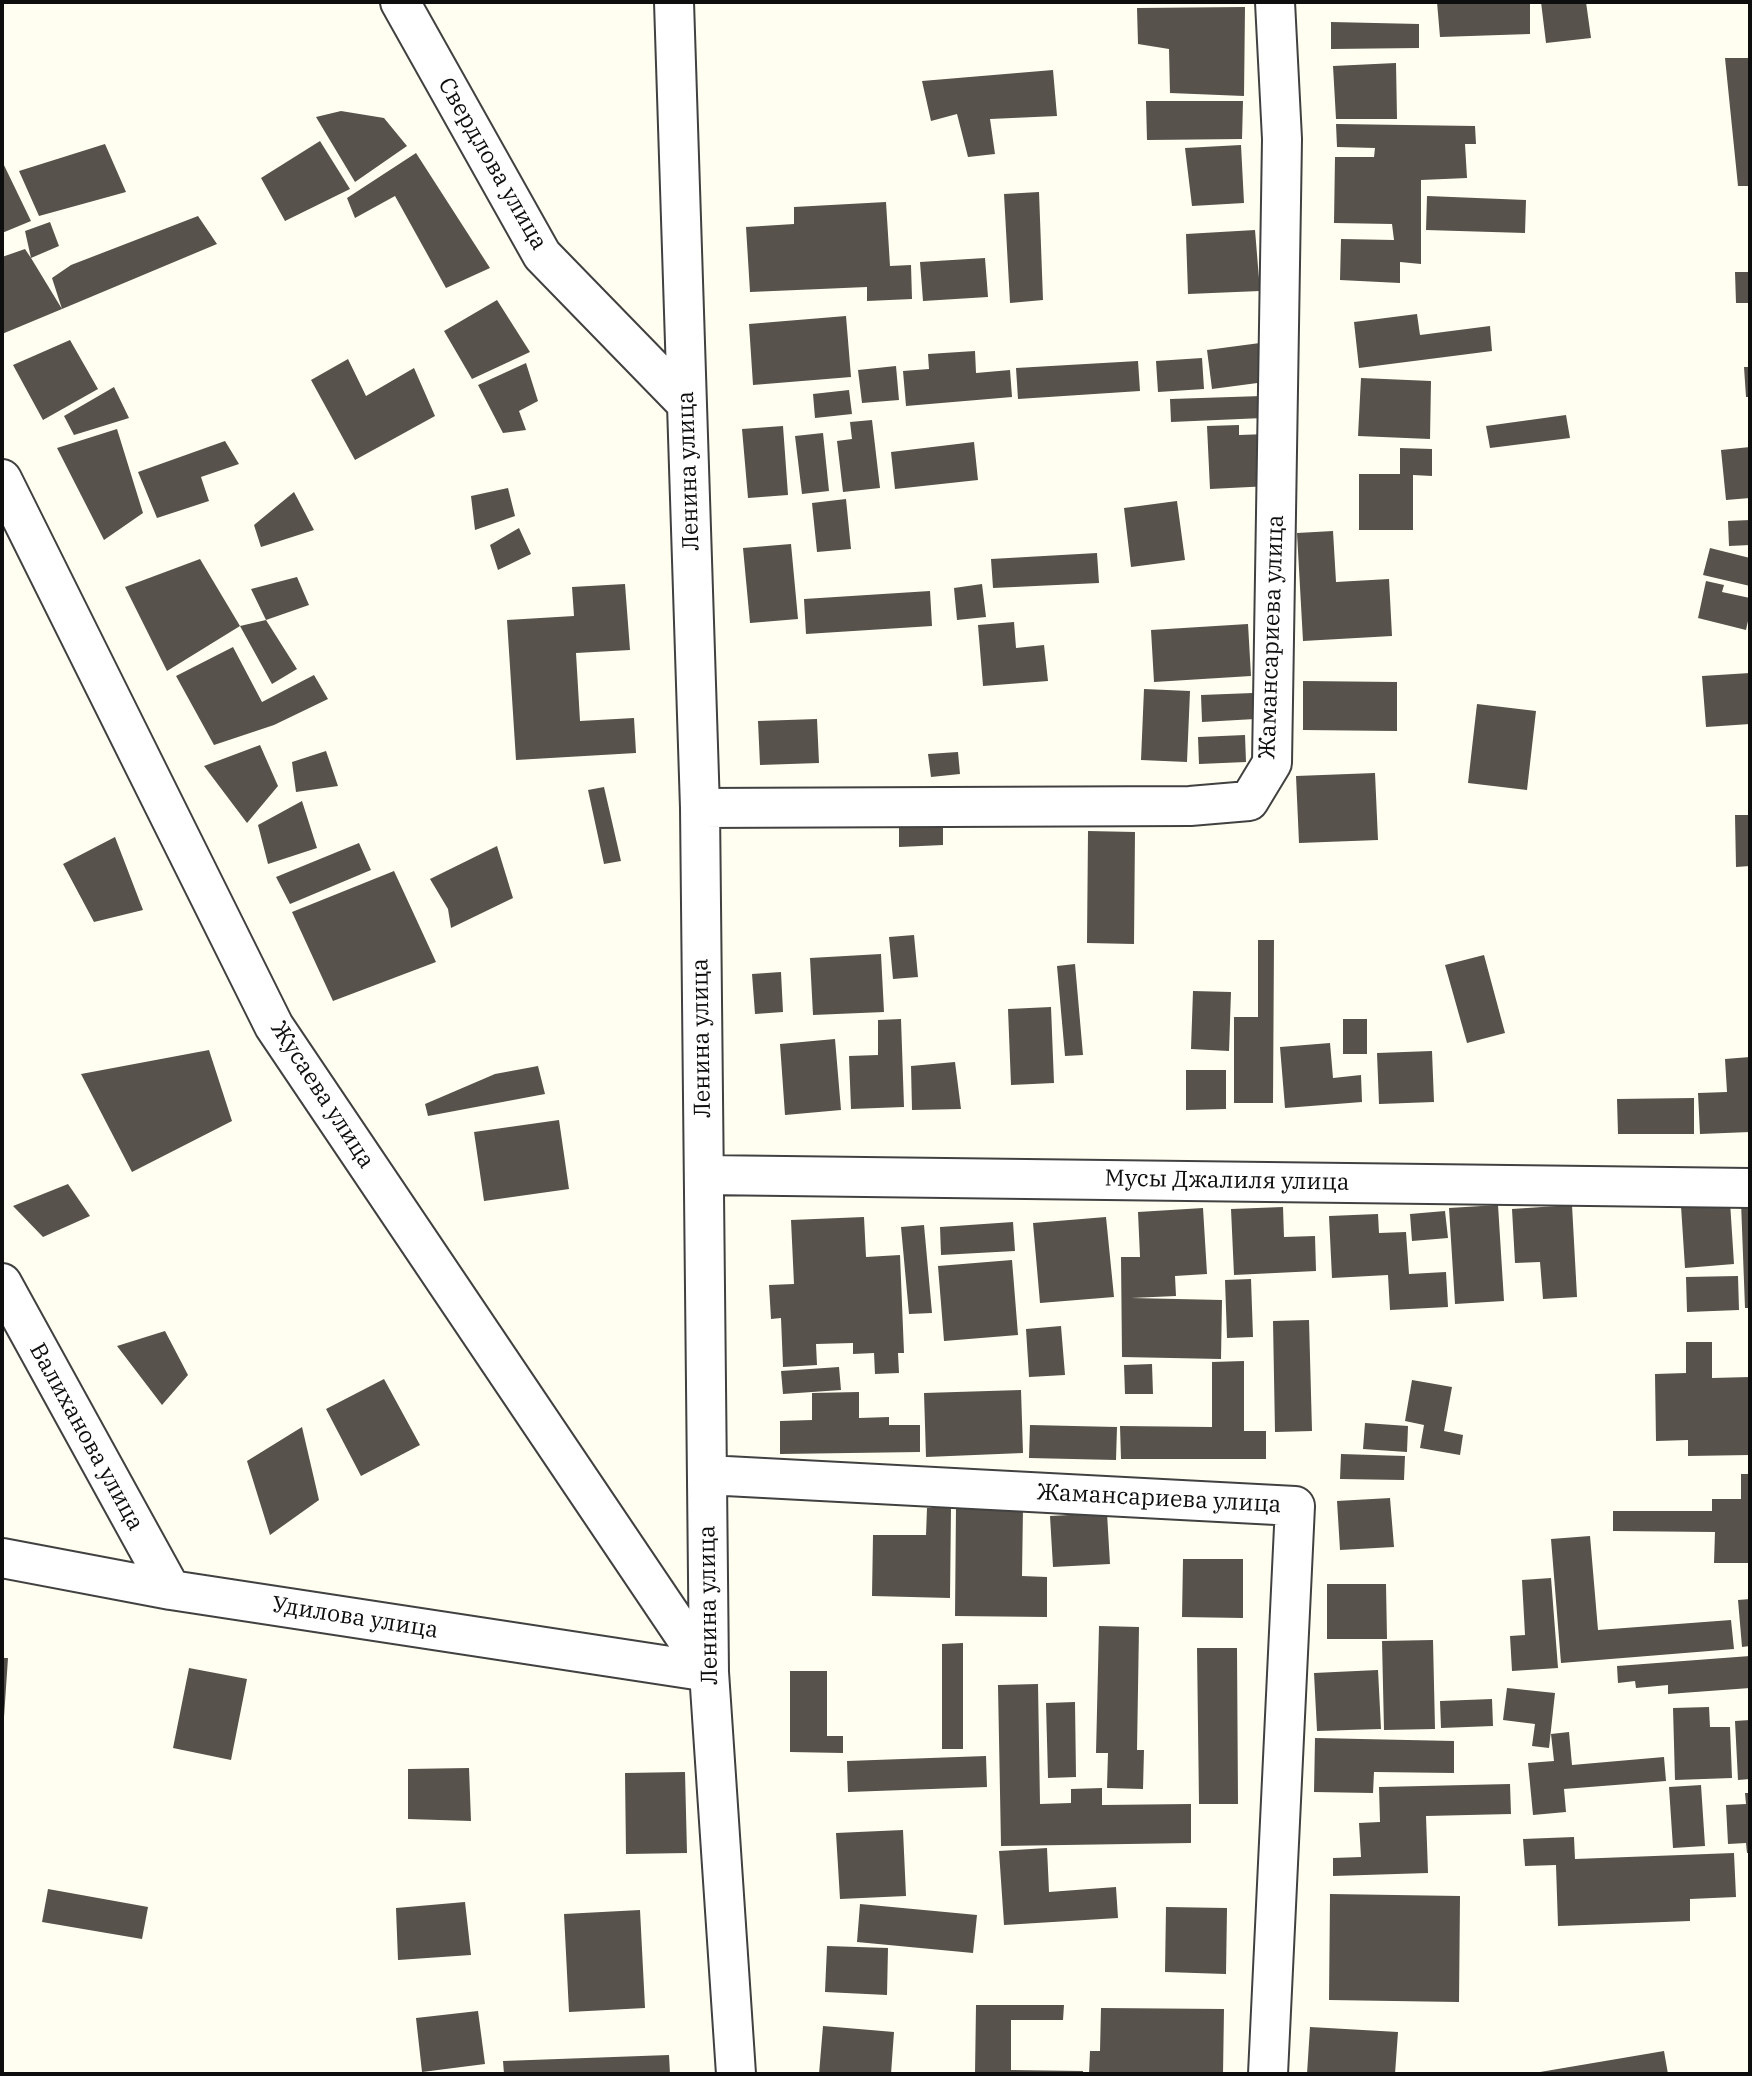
<!DOCTYPE html>
<html>
<head>
<meta charset="utf-8">
<style>
  body { margin:0 }
  #map { position:relative; width:1752px; height:2076px; overflow:hidden; background:#fffef0; font-family:"IBM Plex Serif",serif }
  canvas { display:block }
  .frame { position:absolute; inset:0; border:4px solid #0e0e0e; pointer-events:none }
</style>
</head>
<body>
<div id="map">
<canvas width="1752" height="2076"></canvas>
<div class="frame"></div>
</div>
<script>
const g = document.querySelector('canvas').getContext('2d');
g.lineJoin = 'round';
function fillPath(path, color) {
  g.fillStyle = color;
  g.fill(path, 'evenodd');
}
function toPath(rows) {
  const path = new Path2D();
  for (const r of rows) {
    path.moveTo(r[0], r[1]);
    for (let i = 2; i < r.length; i += 2) path.lineTo(r[i], r[i + 1]);
  }
  return path;
}
function stroke(path, color, width, dash) {
  g.strokeStyle = color;
  g.lineWidth = width;
  g.lineCap = dash ? 'butt' : 'round';
  g.setLineDash(dash || []);
  g.stroke(path);
}
function drawText(font, color, halo, rows, align = 'center') {
  g.font = font + ' "IBM Plex Serif",serif';
  g.lineWidth = 7;
  g.setLineDash([]);
  g.textBaseline = 'middle';
  g.strokeStyle = halo;
  g.fillStyle = color;
  for (const [text, x, y, turn = 0] of rows) {
    g.save();
    g.translate(x, y);
    g.rotate((+turn || 0) * Math.PI / 180);
    g.textAlign = isNaN(turn) ? turn : align;
    if (halo) g.strokeText(text, 0, 0);
    g.fillText(text, 0, 0);
    g.restore();
  }
}
fillPath(toPath([
  [1437,2,1530,2,1530,34,1440,37],
  [1541,2,1586,2,1591,38,1546,43],
  [1245,7,1244,96,1170,93,1169,49,1138,44,1137,8],
  [1331,22,1419,24,1419,48,1331,49],
  [1725,58,1750,58,1750,186,1738,186],
  [1396,63,1397,119,1336,119,1333,66],
  [1053,70,1057,116,990,119,995,154,968,157,957,114,931,121,922,81],
  [1146,101,1243,101,1242,139,1147,140],
  [341,111,384,118,407,146,355,182,316,117],
  [1336,124,1475,126,1476,144,1465,144,1467,178,1421,180,1421,264,1400,262,1400,283,1340,280,1341,239,1394,240,1392,224,1334,223,1335,157,1374,157,1375,148,1337,147],
  [320,141,350,189,285,221,261,178],
  [105,144,126,192,39,216,19,171],
  [1241,145,1244,203,1192,206,1185,148],
  [416,153,490,268,446,288,395,196,355,218,347,198],
  [2,161,31,221,2,233],
  [1039,192,1043,300,1010,303,1004,194],
  [1427,196,1526,200,1525,233,1426,230],
  [886,202,890,266,911,265,912,299,867,301,867,287,750,292,746,227,794,224,794,207],
  [198,216,217,244,62,309,52,278,71,265],
  [50,222,59,246,31,258,62,309,2,334,2,257,25,249,31,258,25,231],
  [1255,230,1260,291,1188,294,1186,234],
  [985,258,988,297,923,301,920,262],
  [1735,272,1750,272,1750,303,1736,303],
  [497,300,530,352,472,379,444,331],
  [1417,314,1420,335,1490,326,1492,351,1359,368,1354,322],
  [846,316,851,377,753,385,749,324],
  [70,340,98,389,43,420,13,365],
  [1260,343,1265,382,1212,389,1207,350],
  [975,351,976,373,1010,370,1012,397,906,406,903,371,929,369,928,354],
  [1202,358,1204,389,1158,392,1156,361],
  [348,359,366,396,414,368,435,416,355,460,311,380],
  [1138,361,1140,391,1018,399,1016,368],
  [526,363,538,401,519,411,526,430,503,433,478,385],
  [896,366,899,400,862,403,858,370],
  [1744,367,1750,367,1750,397,1746,397],
  [1361,378,1431,381,1430,439,1358,436],
  [114,387,129,418,74,435,64,416],
  [849,390,852,414,815,418,813,394],
  [1262,396,1263,418,1171,422,1170,399],
  [1566,415,1570,438,1490,448,1486,426],
  [872,420,880,488,843,492,837,441,852,439,850,422],
  [1239,425,1239,435,1268,434,1270,486,1210,489,1207,426],
  [783,426,788,495,748,498,742,429],
  [117,429,143,513,104,540,57,448],
  [823,433,829,491,802,494,795,436],
  [225,441,239,464,201,477,209,501,157,518,138,472],
  [974,442,978,480,895,489,891,452],
  [1750,447,1750,498,1726,500,1721,450],
  [1400,448,1432,449,1432,476,1413,475,1413,530,1359,530,1359,474,1400,474],
  [508,488,515,516,475,530,471,496],
  [294,492,314,530,261,547,254,525],
  [846,499,851,549,817,552,812,503],
  [1177,501,1185,560,1131,567,1124,508],
  [1750,520,1750,545,1729,546,1728,521],
  [519,528,531,554,498,570,490,545],
  [1333,531,1336,582,1389,579,1392,636,1303,641,1297,533],
  [791,544,798,619,750,623,743,548],
  [1710,548,1750,558,1750,586,1703,575],
  [1097,553,1099,583,993,588,991,559],
  [200,559,240,626,167,671,125,587],
  [297,577,309,605,266,620,297,669,272,684,240,626,266,620,251,589],
  [1706,581,1724,585,1722,592,1750,598,1750,612,1746,630,1698,618],
  [625,584,630,650,576,653,580,721,634,718,636,753,516,760,507,620,574,616,572,587],
  [982,584,986,617,957,620,954,588],
  [930,591,932,626,806,634,804,599],
  [1014,622,1016,648,1044,645,1048,681,983,686,978,625],
  [1248,624,1251,676,1154,682,1151,630],
  [233,647,262,702,314,675,328,699,274,725,214,745,176,676],
  [1750,673,1750,724,1706,727,1702,676],
  [1303,681,1397,682,1397,731,1303,730],
  [1144,689,1190,691,1187,762,1141,760],
  [1253,693,1255,719,1202,722,1201,695],
  [1477,704,1536,711,1527,790,1468,783],
  [817,719,819,763,760,765,758,721],
  [1245,735,1246,762,1199,764,1198,737],
  [260,745,278,786,247,823,204,766],
  [326,751,338,786,296,792,292,762],
  [958,752,960,774,931,777,928,754],
  [1375,773,1378,840,1299,843,1296,776],
  [604,787,621,861,604,864,588,790],
  [302,801,317,848,268,864,258,825],
  [1735,815,1750,815,1750,866,1736,867],
  [943,820,943,845,899,847,899,821],
  [1088,831,1135,832,1134,944,1087,943],
  [115,837,143,910,94,922,63,864],
  [359,843,371,870,290,904,276,877],
  [497,846,513,898,451,928,448,909,430,879],
  [394,871,436,962,333,1001,292,912],
  [914,935,918,977,893,979,889,937],
  [1258,940,1274,940,1273,1103,1234,1103,1234,1017,1258,1017],
  [881,954,884,1012,813,1015,810,958],
  [1484,955,1505,1033,1467,1043,1445,965],
  [1075,964,1083,1055,1065,1056,1057,966],
  [781,972,783,1012,755,1014,752,974],
  [1193,991,1231,992,1229,1051,1191,1049],
  [1051,1007,1054,1083,1011,1085,1008,1009],
  [901,1019,904,1107,851,1109,849,1056,878,1055,878,1020],
  [1343,1019,1367,1019,1367,1054,1343,1054],
  [835,1039,841,1110,785,1115,780,1044],
  [1330,1043,1333,1078,1361,1075,1362,1102,1285,1108,1280,1047],
  [209,1050,232,1121,132,1172,81,1074],
  [1432,1051,1434,1102,1379,1104,1377,1053],
  [1750,1057,1750,1132,1700,1134,1698,1093,1727,1092,1725,1059],
  [955,1062,961,1109,912,1110,911,1066],
  [538,1066,545,1094,428,1116,425,1104,495,1074],
  [1186,1070,1226,1070,1226,1109,1186,1110],
  [1694,1098,1694,1134,1618,1134,1617,1099],
  [559,1120,569,1189,484,1201,474,1132],
  [68,1184,90,1216,43,1237,13,1206],
  [1730,1202,1734,1264,1685,1268,1681,1206],
  [1741,1202,1750,1202,1750,1308,1745,1308],
  [1498,1205,1504,1301,1455,1304,1449,1208],
  [1572,1205,1577,1297,1543,1299,1540,1262,1515,1263,1512,1209],
  [1283,1207,1284,1237,1315,1236,1316,1271,1234,1275,1231,1209],
  [1203,1208,1207,1274,1175,1276,1176,1296,1131,1298,1222,1300,1221,1359,1122,1357,1121,1257,1140,1257,1138,1212],
  [1445,1211,1448,1238,1412,1241,1410,1214],
  [1378,1214,1379,1233,1406,1232,1409,1274,1446,1272,1448,1307,1390,1310,1388,1275,1332,1278,1329,1216],
  [864,1217,866,1257,900,1255,904,1353,898,1353,899,1373,875,1374,874,1353,853,1354,853,1343,816,1344,817,1365,783,1367,781,1318,771,1319,769,1285,794,1284,791,1220],
  [1106,1217,1114,1297,1040,1303,1033,1223],
  [1013,1222,1015,1251,941,1255,940,1227],
  [924,1225,932,1313,909,1314,901,1227],
  [1012,1260,1018,1335,944,1341,938,1266],
  [1738,1276,1739,1310,1687,1312,1686,1277],
  [1251,1279,1253,1337,1227,1338,1225,1280],
  [1309,1320,1312,1431,1275,1432,1273,1321],
  [1061,1326,1065,1375,1029,1377,1026,1329],
  [165,1331,188,1375,162,1405,117,1346],
  [1686,1342,1712,1342,1712,1378,1750,1377,1750,1455,1688,1456,1688,1440,1656,1441,1655,1374,1686,1373],
  [1244,1361,1244,1431,1266,1431,1266,1459,1121,1459,1120,1426,1212,1427,1212,1362],
  [1152,1364,1153,1394,1125,1394,1124,1365],
  [839,1367,841,1390,783,1394,781,1371],
  [384,1379,420,1445,361,1476,326,1409],
  [1412,1380,1452,1387,1444,1431,1463,1435,1460,1455,1420,1448,1424,1425,1405,1421],
  [1021,1390,1023,1453,926,1457,924,1393],
  [859,1392,859,1418,889,1417,889,1425,920,1425,920,1452,780,1454,780,1421,812,1420,812,1393],
  [1365,1423,1408,1426,1407,1452,1363,1449],
  [1030,1425,1117,1427,1116,1460,1029,1458],
  [302,1427,319,1500,270,1535,247,1461],
  [1341,1454,1405,1456,1404,1480,1340,1479],
  [1741,1474,1750,1474,1750,1563,1714,1563,1715,1532,1613,1531,1613,1511,1712,1511,1712,1499,1741,1499],
  [1390,1498,1394,1547,1340,1550,1337,1501],
  [956,1506,1023,1507,1022,1576,1047,1577,1047,1617,955,1616],
  [927,1508,951,1508,950,1598,872,1596,873,1535,926,1535],
  [1107,1513,1110,1564,1053,1567,1050,1516],
  [1590,1536,1598,1630,1731,1620,1734,1649,1561,1663,1551,1539],
  [1183,1559,1243,1559,1243,1618,1182,1617],
  [1551,1578,1558,1668,1512,1671,1510,1636,1525,1635,1522,1580],
  [1327,1584,1386,1584,1387,1639,1327,1639],
  [1750,1599,1750,1646,1742,1647,1738,1600],
  [1099,1626,1139,1627,1137,1750,1144,1750,1143,1789,1107,1788,1108,1753,1096,1753],
  [1433,1640,1435,1729,1384,1730,1382,1641],
  [963,1643,963,1749,942,1749,942,1644],
  [1197,1648,1237,1648,1238,1804,1199,1804],
  [1750,1656,1750,1688,1668,1694,1668,1685,1636,1688,1635,1681,1618,1683,1617,1666],
  [2,1658,8,1658,4,1717,2,1716],
  [189,1668,247,1679,231,1760,173,1748],
  [1378,1670,1381,1729,1317,1731,1314,1673],
  [790,1671,827,1671,827,1736,843,1736,843,1753,790,1752],
  [1038,1684,1040,1804,1071,1803,1071,1789,1102,1788,1102,1805,1191,1804,1191,1843,1001,1846,998,1685],
  [1507,1688,1555,1693,1549,1748,1532,1746,1535,1724,1503,1720],
  [1492,1699,1493,1726,1441,1728,1440,1701],
  [1075,1702,1076,1777,1048,1778,1046,1703],
  [1709,1707,1710,1727,1730,1727,1732,1778,1675,1780,1673,1708],
  [1750,1720,1750,1779,1738,1780,1735,1721],
  [1569,1732,1572,1765,1664,1757,1666,1781,1564,1789,1566,1812,1533,1815,1528,1763,1554,1761,1551,1734],
  [1315,1738,1454,1741,1454,1773,1374,1772,1373,1793,1314,1792],
  [986,1756,987,1787,848,1792,847,1761],
  [469,1768,471,1821,408,1819,408,1769],
  [685,1772,687,1853,626,1854,625,1773],
  [1510,1784,1511,1814,1426,1816,1428,1873,1333,1876,1333,1858,1361,1857,1359,1823,1380,1822,1379,1787],
  [1701,1785,1705,1846,1673,1848,1669,1787],
  [1745,1793,1750,1793,1750,1853,1747,1853,1746,1843,1728,1844,1726,1805,1746,1804],
  [903,1830,906,1896,840,1899,836,1833],
  [1574,1837,1575,1859,1734,1853,1736,1897,1690,1899,1690,1921,1558,1926,1556,1865,1525,1866,1523,1839],
  [1047,1848,1049,1892,1116,1887,1118,1918,1004,1925,999,1851],
  [48,1889,148,1907,142,1939,42,1922],
  [1330,1894,1460,1896,1459,2002,1329,2000],
  [465,1902,471,1955,398,1960,396,1908],
  [860,1904,977,1915,973,1953,857,1942],
  [1166,1907,1227,1908,1226,1974,1165,1972],
  [640,1910,645,2008,569,2012,564,1914],
  [827,1946,888,1948,887,1995,825,1992],
  [976,2005,1064,2005,1063,2020,1011,2020,1011,2070,1083,2071,1083,2074,975,2074],
  [1101,2008,1224,2009,1223,2074,1089,2074,1090,2051,1100,2051],
  [478,2011,485,2064,422,2072,416,2018],
  [823,2026,894,2032,891,2074,819,2074],
  [1310,2027,1398,2032,1395,2074,1307,2074],
  [1664,2051,1668,2074,1540,2074,1540,2072],
  [669,2055,670,2074,504,2074,503,2061]
]), '#57524b');
const minor = toPath([
  [400,2,542,255,687,404],
  [674,2,700,808,709,1672,736,2074],
  [2,479,274,1026,709,1672],
  [700,808,1190,806,1249,801,1272,763,1282,139,1275,2],
  [704,1175,1750,1188],
  [2,1283,171,1590],
  [707,1475,1295,1506,1268,2074],
  [2,1558,171,1590,709,1672]
]);
stroke(minor, '#414141', 42);
stroke(minor, '#fff', 38);
drawText('23px', '#0e0e0e', '#fff', [
  ["Свердлова улица",492,164,60],
  ["Ленина улица",689,471,-92],
  ["Жамансариева улица",1272,637,-88],
  ["Ленина улица",702,1038,-91],
  ["Жусаева улица",322,1095,57],
  ["Мусы Джалиля улица",1227,1181,1],
  ["Валиханова улица",86,1437,61],
  ["Жамансариева улица",1159,1499,3],
  ["Ленина улица",709,1605,-91],
  ["Удилова улица",355,1618,9]
]);
</script>
</body>
</html>
